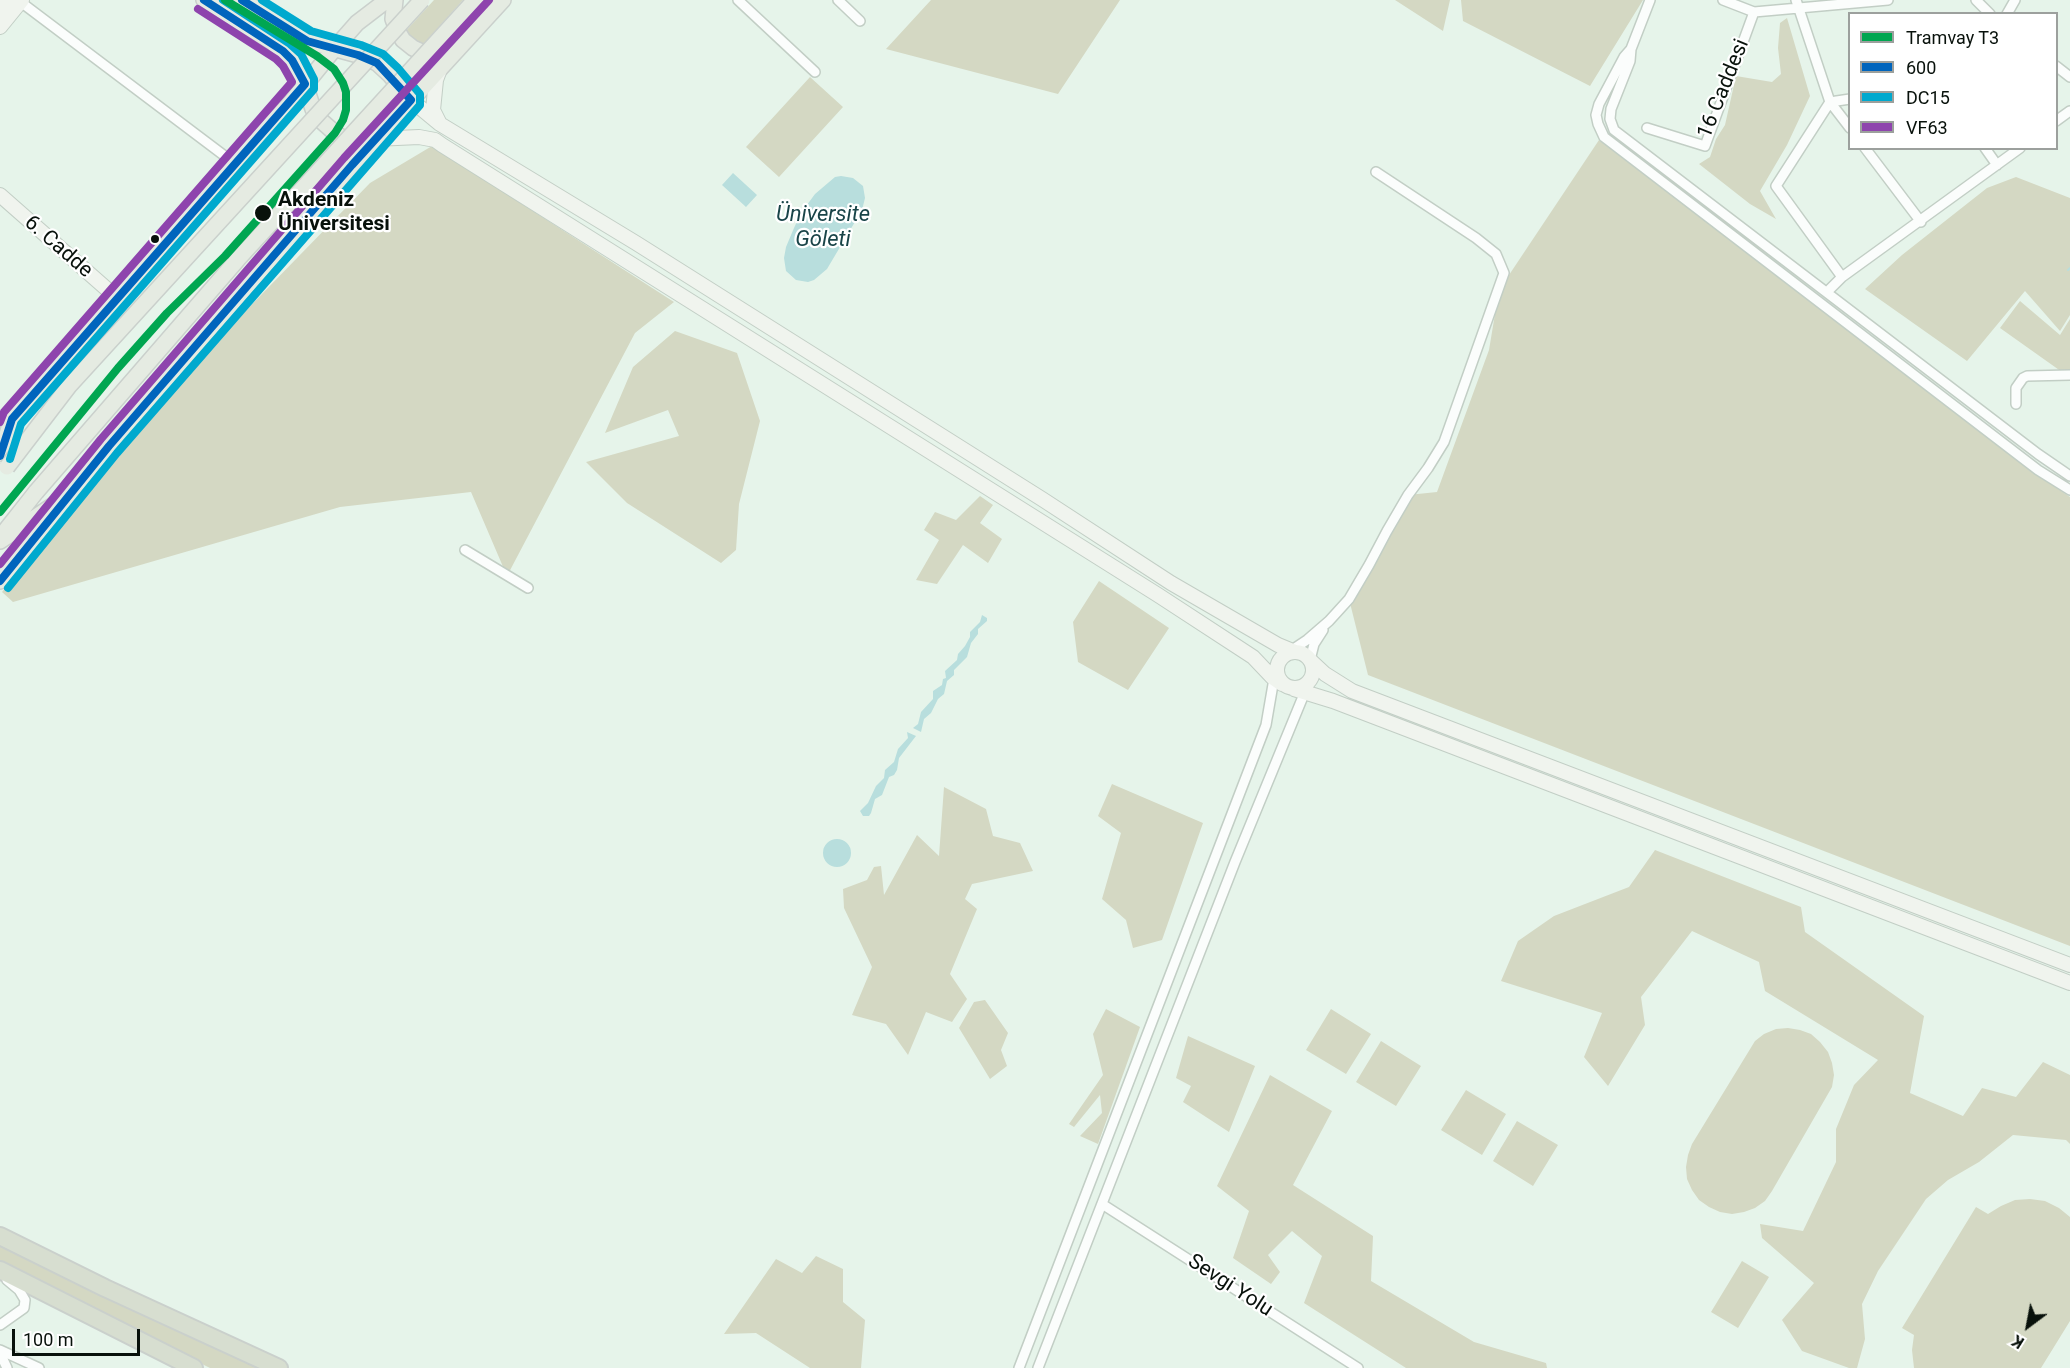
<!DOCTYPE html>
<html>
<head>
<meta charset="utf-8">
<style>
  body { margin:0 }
  #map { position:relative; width:2070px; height:1368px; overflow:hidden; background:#e6f4ea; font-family:Roboto,sans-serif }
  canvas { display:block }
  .legend { position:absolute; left:1848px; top:12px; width:210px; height:138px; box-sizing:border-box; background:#fff; border:2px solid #9ca09d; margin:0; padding:8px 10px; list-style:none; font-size:18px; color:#08110b }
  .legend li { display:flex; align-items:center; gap:12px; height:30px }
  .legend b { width:30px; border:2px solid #9ca09d }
  .north { position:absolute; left:1998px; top:1296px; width:60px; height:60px; -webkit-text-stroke:4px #fff; paint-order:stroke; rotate:212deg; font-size:16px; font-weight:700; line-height:24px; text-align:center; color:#08110b }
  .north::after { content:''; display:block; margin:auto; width:21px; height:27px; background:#08110b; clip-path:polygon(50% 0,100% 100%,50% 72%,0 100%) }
  .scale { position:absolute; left:12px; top:1329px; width:128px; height:27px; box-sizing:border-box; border:3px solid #08110b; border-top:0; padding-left:8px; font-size:18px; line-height:21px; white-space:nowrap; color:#08110b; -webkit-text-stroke:4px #fff; paint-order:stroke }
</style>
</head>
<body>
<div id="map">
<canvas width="2070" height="1368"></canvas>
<ul class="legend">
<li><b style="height:8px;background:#00a651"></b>Tramvay T3</li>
<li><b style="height:8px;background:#0065bd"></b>600</li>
<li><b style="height:8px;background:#00a9ce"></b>DC15</li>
<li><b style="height:8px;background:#8e44ad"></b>VF63</li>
</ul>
<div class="north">K</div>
<div class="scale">100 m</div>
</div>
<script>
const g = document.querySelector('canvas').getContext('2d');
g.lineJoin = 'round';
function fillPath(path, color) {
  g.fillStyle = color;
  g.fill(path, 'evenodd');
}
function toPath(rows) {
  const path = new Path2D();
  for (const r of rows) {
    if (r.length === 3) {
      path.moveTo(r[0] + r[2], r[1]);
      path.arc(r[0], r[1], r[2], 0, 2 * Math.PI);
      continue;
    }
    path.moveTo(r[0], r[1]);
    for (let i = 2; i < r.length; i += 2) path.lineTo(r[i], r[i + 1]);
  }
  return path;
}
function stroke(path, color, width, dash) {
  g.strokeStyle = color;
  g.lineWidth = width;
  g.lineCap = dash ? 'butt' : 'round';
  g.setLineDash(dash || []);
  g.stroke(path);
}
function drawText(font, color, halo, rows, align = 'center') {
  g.font = font + ' Roboto,sans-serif';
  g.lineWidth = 4.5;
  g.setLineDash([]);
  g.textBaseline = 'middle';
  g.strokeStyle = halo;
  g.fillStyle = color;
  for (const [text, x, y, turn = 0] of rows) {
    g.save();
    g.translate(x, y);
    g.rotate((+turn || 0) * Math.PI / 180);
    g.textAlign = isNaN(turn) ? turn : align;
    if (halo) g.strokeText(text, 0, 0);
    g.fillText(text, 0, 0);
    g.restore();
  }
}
fillPath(toPath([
  [434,0,463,0,420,48,403,34],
  [931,0,1120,0,1058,94,886,49],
  [1395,0,1450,0,1443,31],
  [1461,0,1643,0,1590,86,1463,21],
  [1787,18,1810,96,1787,145,1760,191,1776,219,1750,204,1699,164,1710,157,1716,139,1725,125,1736,76,1772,82,1781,74,1778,48,1780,23],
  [810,77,843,107,779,177,746,147],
  [1599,140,2039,476,2070,497,2070,946,1368,675,1349,599,1408,495,1437,492,1489,350,1499,290],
  [432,146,674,302,635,333,507,576,471,492,340,507,13,602,2,592,152,407,370,183],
  [2016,177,2070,198,2070,315,2060,331,2025,291,1967,361,1865,289,1902,255,1987,188],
  [2020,301,2060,335,2070,319,2070,369,2062,372,2000,328],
  [675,331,737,353,760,421,739,504,736,550,721,563,627,503,586,462,679,436,668,410,605,433,633,367],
  [980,496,993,505,980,523,1002,539,988,563,963,545,937,584,916,580,939,540,924,530,935,512,956,520],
  [1099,581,1169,628,1128,690,1078,662,1073,622],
  [1112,784,1203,823,1162,940,1133,948,1126,920,1102,899,1121,833,1098,816],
  [944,787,986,809,993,836,1020,843,1033,871,972,884,965,899,977,909,950,974,967,999,952,1022,926,1012,908,1055,886,1024,852,1015,872,967,844,908,843,889,867,880,874,867,881,866,884,895,917,835,939,856],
  [1655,850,1801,907,1805,932,1924,1016,1910,1093,1963,1116,1982,1088,2016,1097,2043,1062,2070,1075,2070,1144,2066,1140,2013,1135,1979,1162,1948,1180,1926,1199,1878,1271,1862,1304,1865,1339,1857,1368,1849,1368,1802,1351,1782,1320,1814,1283,1762,1238,1760,1224,1803,1231,1836,1162,1836,1129,1854,1085,1878,1060,1765,991,1759,962,1692,931,1641,997,1645,1025,1608,1086,1584,1057,1602,1013,1501,981,1518,941,1554,916,1629,887],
  [985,1000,1008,1033,1001,1050,1007,1066,990,1079,959,1028,974,1002],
  [1106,1009,1140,1027,1098,1144,1080,1136,1102,1113,1100,1095,1074,1127,1069,1124,1103,1075,1093,1034],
  [1331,1009,1371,1034,1346,1074,1306,1050],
  [1788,1028,1800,1030,1811,1034,1820,1042,1828,1052,1832,1063,1834,1075,1832,1087,1772,1191,1765,1201,1755,1208,1744,1212,1732,1214,1720,1212,1709,1207,1699,1200,1692,1190,1687,1179,1686,1167,1688,1155,1692,1144,1755,1041,1764,1034,1776,1029],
  [1188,1036,1255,1066,1229,1132,1183,1102,1191,1086,1176,1078],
  [1381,1041,1421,1066,1396,1106,1356,1082],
  [1270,1075,1332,1111,1293,1185,1373,1236,1371,1281,1474,1342,1546,1363,1547,1368,1406,1368,1304,1303,1322,1256,1292,1231,1268,1255,1280,1272,1271,1284,1233,1258,1249,1211,1217,1186],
  [1466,1090,1506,1114,1482,1155,1441,1130],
  [1517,1121,1558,1145,1533,1186,1493,1161],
  [2030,1199,2045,1201,2059,1208,2070,1217,2070,1321,2041,1368,1914,1368,1912,1350,1914,1335,1902,1328,1976,1207,1988,1214,2001,1206,2015,1200],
  [0,1246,80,1285,257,1368,210,1368,0,1264],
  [816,1256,843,1269,843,1302,865,1320,861,1368,810,1368,756,1333,724,1334,776,1259,802,1273],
  [1742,1261,1769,1277,1738,1328,1711,1312]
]), '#d4d8c3');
fillPath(toPath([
  [733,173,757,195,746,207,722,185],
  [841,176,853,178,863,186,865,198,862,210,827,269,814,280,808,282,796,280,786,271,784,258,786,247,794,228,801,213,815,194,835,177],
  [982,615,987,618,987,621,978,629,978,634,971,643,967,657,954,670,954,675,947,681,944,694,938,699,931,713,924,719,921,732,913,728,918,724,921,712,933,699,933,691,942,685,943,679,946,678,945,671,957,660,958,654,965,646,970,637,970,632,980,622],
  [907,732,916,736,899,758,897,770,894,775,889,777,882,795,875,799,871,813,869,816,863,816,860,811,868,803,876,786,884,778,885,770,894,762,898,749,908,738],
  [837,853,14]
]), '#b8dedd');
stroke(toPath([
  [2068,270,2070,268]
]), '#b8dedd', 2);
const street = toPath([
  [18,0,234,163],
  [738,0,815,72],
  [838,0,860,21],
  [1650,0,1631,49,1630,61,1611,109,1610,119,1614,130,2038,454,2070,476],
  [1723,0,1754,12,1888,0],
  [1796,0,1830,102,1850,128],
  [1976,0,1990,14],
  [2007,14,2015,0],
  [1631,49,1624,57,1599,104,1596,115,1598,124,1604,137,2038,470,2070,490],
  [2056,66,2070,77],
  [2056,121,2070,111],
  [1647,128,1705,146,1754,12],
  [1865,148,1921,222],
  [1985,148,1997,165],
  [1842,277,1776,186,1830,102,1850,99],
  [1827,292,1842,277,2020,148],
  [2016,404,2016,388,2023,378,2027,376,2070,375],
  [465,550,528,588],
  [1289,652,1307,640,1329,621,1349,599,1369,565,1387,531,1408,495,1428,468,1444,442,1504,273,1496,254,1476,238,1376,172],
  [1310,660,1314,644,1323,630],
  [1102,1204,1358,1368],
  [0,1325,24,1308,25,1300,19,1290,7,1280],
  [0,1350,39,1368],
  [0,1353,7,1368],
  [1019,1368,1266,725,1276,667],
  [1038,1368,1235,862,1309,682]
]);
const secondary = toPath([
  [0,11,8,0],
  [0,27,22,0],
  [411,100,440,124,636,243,1042,499,1171,583,1278,645,1295,652],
  [439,122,433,110,436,80,440,69],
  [375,139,419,137,435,140,442,145,1158,595,1253,657,1272,677,1282,684],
  [0,195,117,298],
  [1295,670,18],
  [1310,660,1325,674,1352,691,2070,965],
  [1294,689,1333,701,2070,983]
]);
const primary = toPath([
  [204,0,273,43,292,60,305,84,313,109,318,118,335,133,344,139,358,142,375,139],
  [242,0,307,41,358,55,377,63,390,75,411,100],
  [395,0,393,19,397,30,403,40,413,48,424,53,436,55,448,52,457,48],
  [0,456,12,419,234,163,291,102,335,48,357,23,387,0],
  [2,535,36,492],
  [0,541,55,504],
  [0,581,109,446,352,165,503,0]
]);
const highway = toPath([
  [0,1236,105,1288,279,1368],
  [0,1270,194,1368]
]);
stroke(street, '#c2cec5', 12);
stroke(secondary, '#c2cec5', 16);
stroke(primary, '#cad0cc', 18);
stroke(highway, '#cad0cc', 20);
stroke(street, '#fbfdfc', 9);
stroke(secondary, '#f0f4ee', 14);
stroke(primary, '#e5ebe2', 15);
stroke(highway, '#d7ded0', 16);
const primaryBridge = toPath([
  [7,467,69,386,422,0],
  [36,492,238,259,475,0]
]);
stroke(primaryBridge, '#cad0cc', 18, []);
stroke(primaryBridge, '#e5ebe2', 15);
stroke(toPath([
  [0,456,12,419,305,84,292,60,283,51,204,0],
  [0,581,109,446,352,165,411,100,377,63,358,55,307,41,242,0]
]), '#0065bd', 8);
stroke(toPath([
  [10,459,21,424,314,89,314,79,301,54,290,44,223,0],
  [8,588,117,453,420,105,420,94,398,68,383,54,361,45,311,31,262,0]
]), '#00a9ce', 8);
stroke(toPath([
  [0,422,4,412,292,82,283,66,276,59,198,9],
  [0,564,101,439,344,158,489,0]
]), '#8e44ad', 8);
stroke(toPath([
  [0,512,118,368,167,313,225,256,335,133,343,120,346,110,346,92,343,83,334,69,317,56,225,0]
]), '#00a651', 8);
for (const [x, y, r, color] of [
  [263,213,9,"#08110b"],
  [155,239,5,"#08110b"]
]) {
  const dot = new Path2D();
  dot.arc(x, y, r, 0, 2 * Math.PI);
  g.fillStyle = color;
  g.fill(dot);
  stroke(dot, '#fff', 2);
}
drawText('21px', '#08110b', '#fff', [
  ["16 Caddesi",1724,89,-68],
  ["6. Cadde",58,247,41],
  ["Sevgi Yolu",1230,1286,33]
]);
drawText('bold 21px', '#08110b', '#fff', [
  ["Akdeniz",278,201],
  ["Üniversitesi",278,225]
], 'left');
drawText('italic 22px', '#194448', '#fff', [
  ["Üniversite",823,215],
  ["Göleti",823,240]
]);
</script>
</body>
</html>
